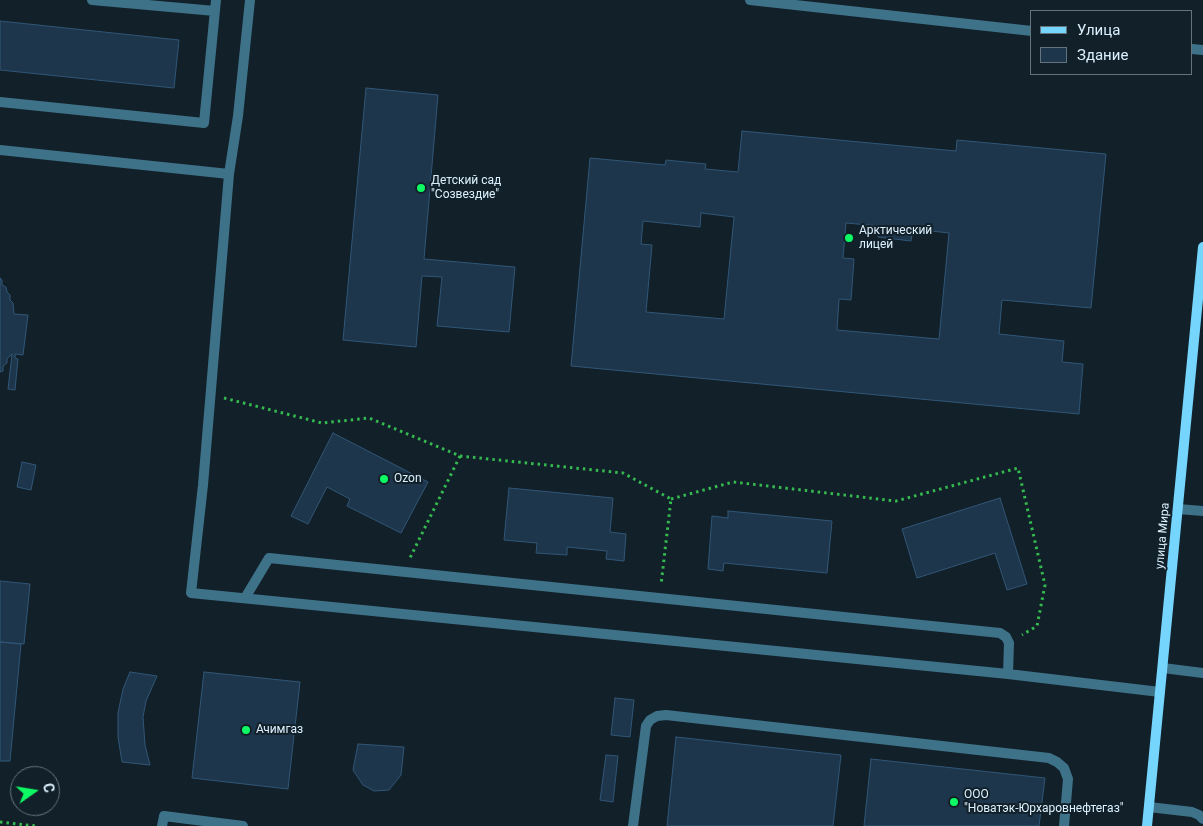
<!DOCTYPE html>
<html>
<head>
<meta charset="utf-8">
<style>
  body { margin:0 }
  #map { position:relative; width:1203px; height:826px; overflow:hidden; background:#12202a; font-family:Roboto,sans-serif }
  canvas { display:block }
  .legend { position:absolute; left:1030px; top:10px; width:162px; height:65px; box-sizing:border-box; background:#12202a; border:1px solid #63747f; margin:0; padding:6px 9px; list-style:none; font-size:15px; color:#dcf1fe }
  .legend li { display:flex; align-items:center; gap:10px; height:25px }
  .legend b { width:25px; border:1px solid #63747f }
  .north { position:absolute; left:10px; top:766px; width:50px; height:50px; box-sizing:border-box; background:#12202a; border:1px solid #63747f; border-radius:50%; rotate:77deg; font-size:14px; font-weight:700; line-height:20px; text-align:center; color:#dcf1fe }
  .north::after { content:''; display:block; margin:auto; width:18px; height:22px; background:#0df963; clip-path:polygon(50% 0,100% 100%,50% 72%,0 100%) }
</style>
</head>
<body>
<div id="map">
<canvas width="1203" height="826"></canvas>
<ul class="legend">
<li><b style="height:6px;background:#75d5fc"></b>Улица</li>
<li><b style="height:14px;background:#1e364b"></b>Здание</li>
</ul>
<div class="north">С</div>
</div>
<script>
const g = document.querySelector('canvas').getContext('2d');
g.lineJoin = 'round';
function fillPath(path, color) {
  g.fillStyle = color;
  g.fill(path, 'evenodd');
}
function toPath(rows) {
  const path = new Path2D();
  for (const r of rows) {
    path.moveTo(r[0], r[1]);
    for (let i = 2; i < r.length; i += 2) path.lineTo(r[i], r[i + 1]);
  }
  return path;
}
function stroke(path, color, width, dash) {
  g.strokeStyle = color;
  g.lineWidth = width;
  g.lineCap = dash ? 'butt' : 'round';
  g.setLineDash(dash || []);
  g.stroke(path);
}
function drawText(font, color, halo, rows, align = 'center') {
  g.font = font + ' Roboto,sans-serif';
  g.lineWidth = 4;
  g.setLineDash([]);
  g.textBaseline = 'middle';
  g.strokeStyle = halo;
  g.fillStyle = color;
  for (const [text, x, y, turn = 0] of rows) {
    g.save();
    g.translate(x, y);
    g.rotate((+turn || 0) * Math.PI / 180);
    g.textAlign = isNaN(turn) ? turn : align;
    if (halo) g.strokeText(text, 0, 0);
    g.fillText(text, 0, 0);
    g.restore();
  }
}
const building = toPath([
  [0,21,179,40,174,88,0,70,0,21],
  [366,88,438,95,424,259,515,267,509,332,437,326,442,277,422,276,416,347,343,340,366,88],
  [742,131,956,151,957,140,1106,154,1091,308,1002,300,999,334,1064,341,1062,362,1083,364,1079,414,571,366,590,158,665,165,666,160,706,164,705,169,738,172,742,131],
  [701,213,734,217,724,319,646,312,652,245,641,244,643,221,700,227,701,213],
  [846,223,879,226,878,237,911,241,913,229,949,233,939,339,837,330,839,299,851,300,854,259,843,258,846,223],
  [0,278,2,280,2,285,6,287,7,292,10,295,10,300,13,303,14,314,28,315,23,355,15,354,15,358,18,359,15,390,8,389,12,354,7,359,7,363,3,366,3,371,0,372,0,278],
  [333,433,428,482,401,533,347,506,350,499,327,487,308,524,291,516,333,433],
  [22,462,36,465,31,490,17,487,22,462],
  [509,488,613,498,610,532,626,534,624,561,606,559,607,551,567,547,567,555,536,553,537,543,504,540,509,488],
  [1000,498,1027,584,1007,590,995,553,917,578,902,529,1000,498],
  [728,511,832,521,827,573,724,563,723,571,708,569,712,516,728,518,728,511],
  [0,581,30,584,24,644,0,642,0,581],
  [0,642,21,644,10,761,0,761,0,642],
  [130,672,157,676,146,701,143,717,145,745,150,765,122,762,118,737,118,713,123,689,130,672],
  [204,672,300,682,288,789,192,778,204,672],
  [615,698,634,700,630,737,611,735,615,698],
  [676,737,841,755,833,826,667,826,676,737],
  [358,744,404,747,401,775,389,790,374,791,363,785,353,770,358,744],
  [606,755,618,756,613,802,600,800,606,755],
  [871,759,1045,778,1039,826,864,826,871,759]
]);
fillPath(building, '#1e364b');
stroke(building, '#315676', 1);
stroke(toPath([
  [224,398,322,423,369,418,460,456,410,558],
  [460,456,623,473,671,499,661,585],
  [671,499,733,482,896,501,1018,468,1045,585,1037,626,1022,635],
  [0,822,36,826]
]), '#34ba4f', 3, [2.5, 4]);
stroke(toPath([
  [92,0,215,11],
  [250,0,238,116,229,174,203,485,191,593,1008,674],
  [750,0,1032,31],
  [1192,49,1203,50],
  [0,102,204,123,216,0],
  [0,150,229,174],
  [1178,509,1203,511],
  [245,598,269,558,1000,633,1006,637,1009,643,1008,674,1160,692],
  [1163,668,1203,673],
  [1149,807,1192,812,1199,815,1203,819],
  [162,826,164,816,243,826],
  [633,826,646,726,650,720,657,716,666,715,1049,758,1057,762,1064,768,1068,779,1064,826]
]), '#3e7288', 10);
stroke(toPath([
  [1147,826,1203,247]
]), '#75d5fc', 10);
for (const [x, y, r, color] of [
  [421,188,5,"#0df963"],
  [849,238,5,"#0df963"],
  [384,479,5,"#0df963"],
  [246,730,5,"#0df963"],
  [954,802,5,"#0df963"]
]) {
  const dot = new Path2D();
  dot.arc(x, y, r, 0, 2 * Math.PI);
  g.fillStyle = color;
  g.fill(dot);
  stroke(dot, '#12202a', 2);
}
drawText('12px', '#dcf1fe', '#12202a', [
  ["Детский сад",431,181],
  ["\"Созвездие\"",431,195],
  ["Арктический",859,231],
  ["лицей",859,245],
  ["Ozon",394,479],
  ["Ачимгаз",256,730],
  ["ООО",964,795],
  ["\"Новатэк-Юрхаровнефтегаз\"",964,809]
], 'left');
drawText('12px', '#dcf1fe', '#12202a', [
  ["улица Мира",1163,536,-85]
]);
</script>
</body>
</html>
